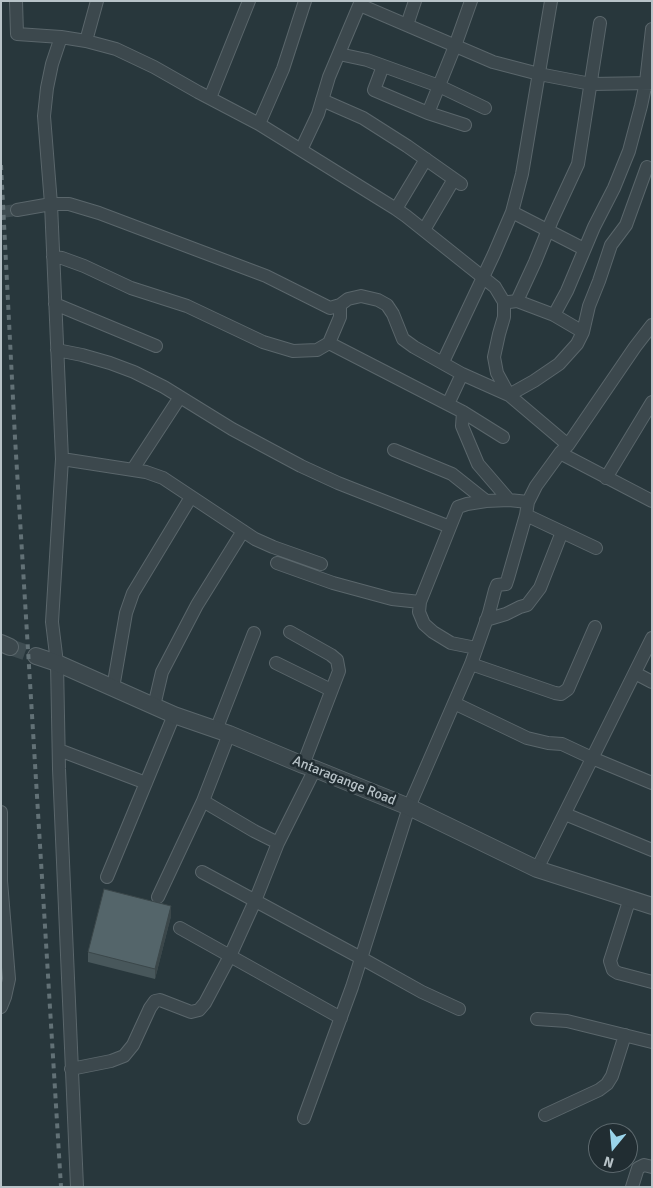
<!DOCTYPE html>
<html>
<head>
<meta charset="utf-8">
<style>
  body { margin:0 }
  #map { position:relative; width:653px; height:1188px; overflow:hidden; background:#28373c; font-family:Signika,sans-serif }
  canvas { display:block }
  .frame { position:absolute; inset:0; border:2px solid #b8c3c8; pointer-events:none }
  .north { position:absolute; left:588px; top:1123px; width:50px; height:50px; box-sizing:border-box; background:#212d32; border:1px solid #5d696e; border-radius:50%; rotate:197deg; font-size:14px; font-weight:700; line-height:20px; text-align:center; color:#b8c3c8 }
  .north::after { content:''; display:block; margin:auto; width:18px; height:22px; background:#9ad4eb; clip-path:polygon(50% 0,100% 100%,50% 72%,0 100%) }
</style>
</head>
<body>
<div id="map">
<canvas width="653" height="1188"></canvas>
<div class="frame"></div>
<div class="north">N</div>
</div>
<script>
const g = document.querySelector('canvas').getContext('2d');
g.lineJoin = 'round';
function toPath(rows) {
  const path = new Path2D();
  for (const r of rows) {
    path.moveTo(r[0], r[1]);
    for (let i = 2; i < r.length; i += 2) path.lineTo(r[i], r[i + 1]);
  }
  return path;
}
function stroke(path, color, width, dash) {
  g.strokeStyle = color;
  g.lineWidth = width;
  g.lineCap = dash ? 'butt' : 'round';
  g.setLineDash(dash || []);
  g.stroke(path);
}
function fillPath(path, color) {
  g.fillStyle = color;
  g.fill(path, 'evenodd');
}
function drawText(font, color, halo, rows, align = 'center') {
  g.font = font + ' Signika,sans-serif';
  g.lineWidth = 5;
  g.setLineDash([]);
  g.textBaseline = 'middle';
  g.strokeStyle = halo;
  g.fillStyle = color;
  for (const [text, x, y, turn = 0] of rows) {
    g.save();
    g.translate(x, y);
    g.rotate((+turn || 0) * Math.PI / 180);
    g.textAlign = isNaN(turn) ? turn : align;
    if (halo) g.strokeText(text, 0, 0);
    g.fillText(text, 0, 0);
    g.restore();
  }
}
stroke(toPath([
  [1,212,17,210]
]), '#3e4c51', 12, [12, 6]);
stroke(toPath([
  [10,647,36,656]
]), '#3e4c51', 16, [16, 8]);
const minor = toPath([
  [16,1,17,34,61,37,86,41,116,49,154,67,198,92,259,124,396,209,406,216,495,287,504,302,504,317,499,334,494,357,497,373,509,395,568,445],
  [360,5,493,62,539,74,591,84,652,83],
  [407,25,415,1],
  [61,37,52,64,47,88,44,116,51,204,62,459,52,622,57,663,59,769,77,1187],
  [86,41,97,1],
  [339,54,367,60,439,86,485,108],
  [383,66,374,90,428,113,465,125],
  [210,98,249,1],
  [322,100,363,118,407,146,461,184],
  [428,113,455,46,471,1],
  [259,124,283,69,305,1],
  [301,150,318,114,329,77,361,1],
  [396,209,426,159],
  [17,210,51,204,69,204,99,213,266,276,330,308,340,305,348,299,361,296,378,300,387,305,393,314,403,339,414,347,462,374,509,395,534,381,559,364,577,344,583,332],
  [512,212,584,249],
  [424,230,454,179],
  [53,257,62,258,84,266,131,288,187,306,263,342,293,351,317,350,329,343,340,317,340,305],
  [517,301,535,262,552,220,578,164,600,23],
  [509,302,517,301,554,315,583,332,589,306,599,281,611,245,626,225,647,167],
  [55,304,156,346],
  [554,315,567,291,594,227,614,188,629,151,641,106,646,82,652,29],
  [329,343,463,412,503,437],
  [57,350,82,355,110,363,134,372,164,387,232,429,301,466,338,483,450,527],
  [443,362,494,254,512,212,522,174,551,1],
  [448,404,462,374],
  [463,412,462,426,478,464,509,500],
  [394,450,452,474,486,501],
  [560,453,652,501],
  [62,459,146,472,163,478,255,539,273,547,321,564],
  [133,469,180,397],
  [606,478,652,402],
  [526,515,596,548],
  [277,563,333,583,392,599,420,602],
  [486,620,506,614,520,607,527,605,540,588,562,532],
  [290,632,331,655,337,660,339,671,303,765],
  [476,648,451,643,433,632,424,624,419,612,420,602,458,507,467,504,486,501,509,500,528,502],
  [276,663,331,690],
  [471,664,555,693,561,694,568,689,595,627],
  [635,673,652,682],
  [113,688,126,613,133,593,191,497],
  [454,703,527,738,548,743,562,744,592,758,652,783],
  [154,706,162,672,197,605,243,531],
  [216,730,254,633],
  [59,750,146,783],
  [1,812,1,881,9,979,5,997,1,1007],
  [565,814,652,850],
  [278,843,315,769],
  [537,869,652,638],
  [202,872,361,958,422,992,459,1009],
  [107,877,174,715],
  [158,897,203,801],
  [630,898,610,961,613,970,618,973,652,982],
  [180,928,341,1018],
  [537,1019,567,1021,652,1042],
  [71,1069,111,1061,124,1056,133,1045,150,1008,155,1001,160,1000,191,1012,199,1010,205,1003,230,956,255,901,278,843,254,831,203,801,229,734],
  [545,1115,599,1090,607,1084,612,1076,625,1035],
  [304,1118,352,987,409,807,471,664,489,613,495,590,497,585,506,584,508,578,526,515,528,502,536,486,560,453,568,445,635,347,652,325],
  [632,1187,638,1168,644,1165,652,1167]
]);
const tertiary = toPath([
  [1,643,10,647],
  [36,656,57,663,174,715,229,734,303,765,315,769,409,807,537,869,652,906]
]);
stroke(minor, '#5a666b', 14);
stroke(tertiary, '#5a666b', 18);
stroke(minor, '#3c484d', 12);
stroke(tertiary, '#3c484d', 16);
stroke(toPath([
  [1,165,15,438,61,1187]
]), '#627176', 4, [5, 5]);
fillPath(toPath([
  [171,916,155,979,88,962,88,952]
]), '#48575b');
fillPath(toPath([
  [171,906,171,916,155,979,155,969]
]), '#3b474a');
const building = toPath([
  [104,889,171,906,155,969,88,952,104,889]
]);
fillPath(building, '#54656a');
stroke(building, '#3b474a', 1);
drawText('14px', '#b8c3c8', '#212d32', [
  ["Antaragange Road",344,781,22]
]);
</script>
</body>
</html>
